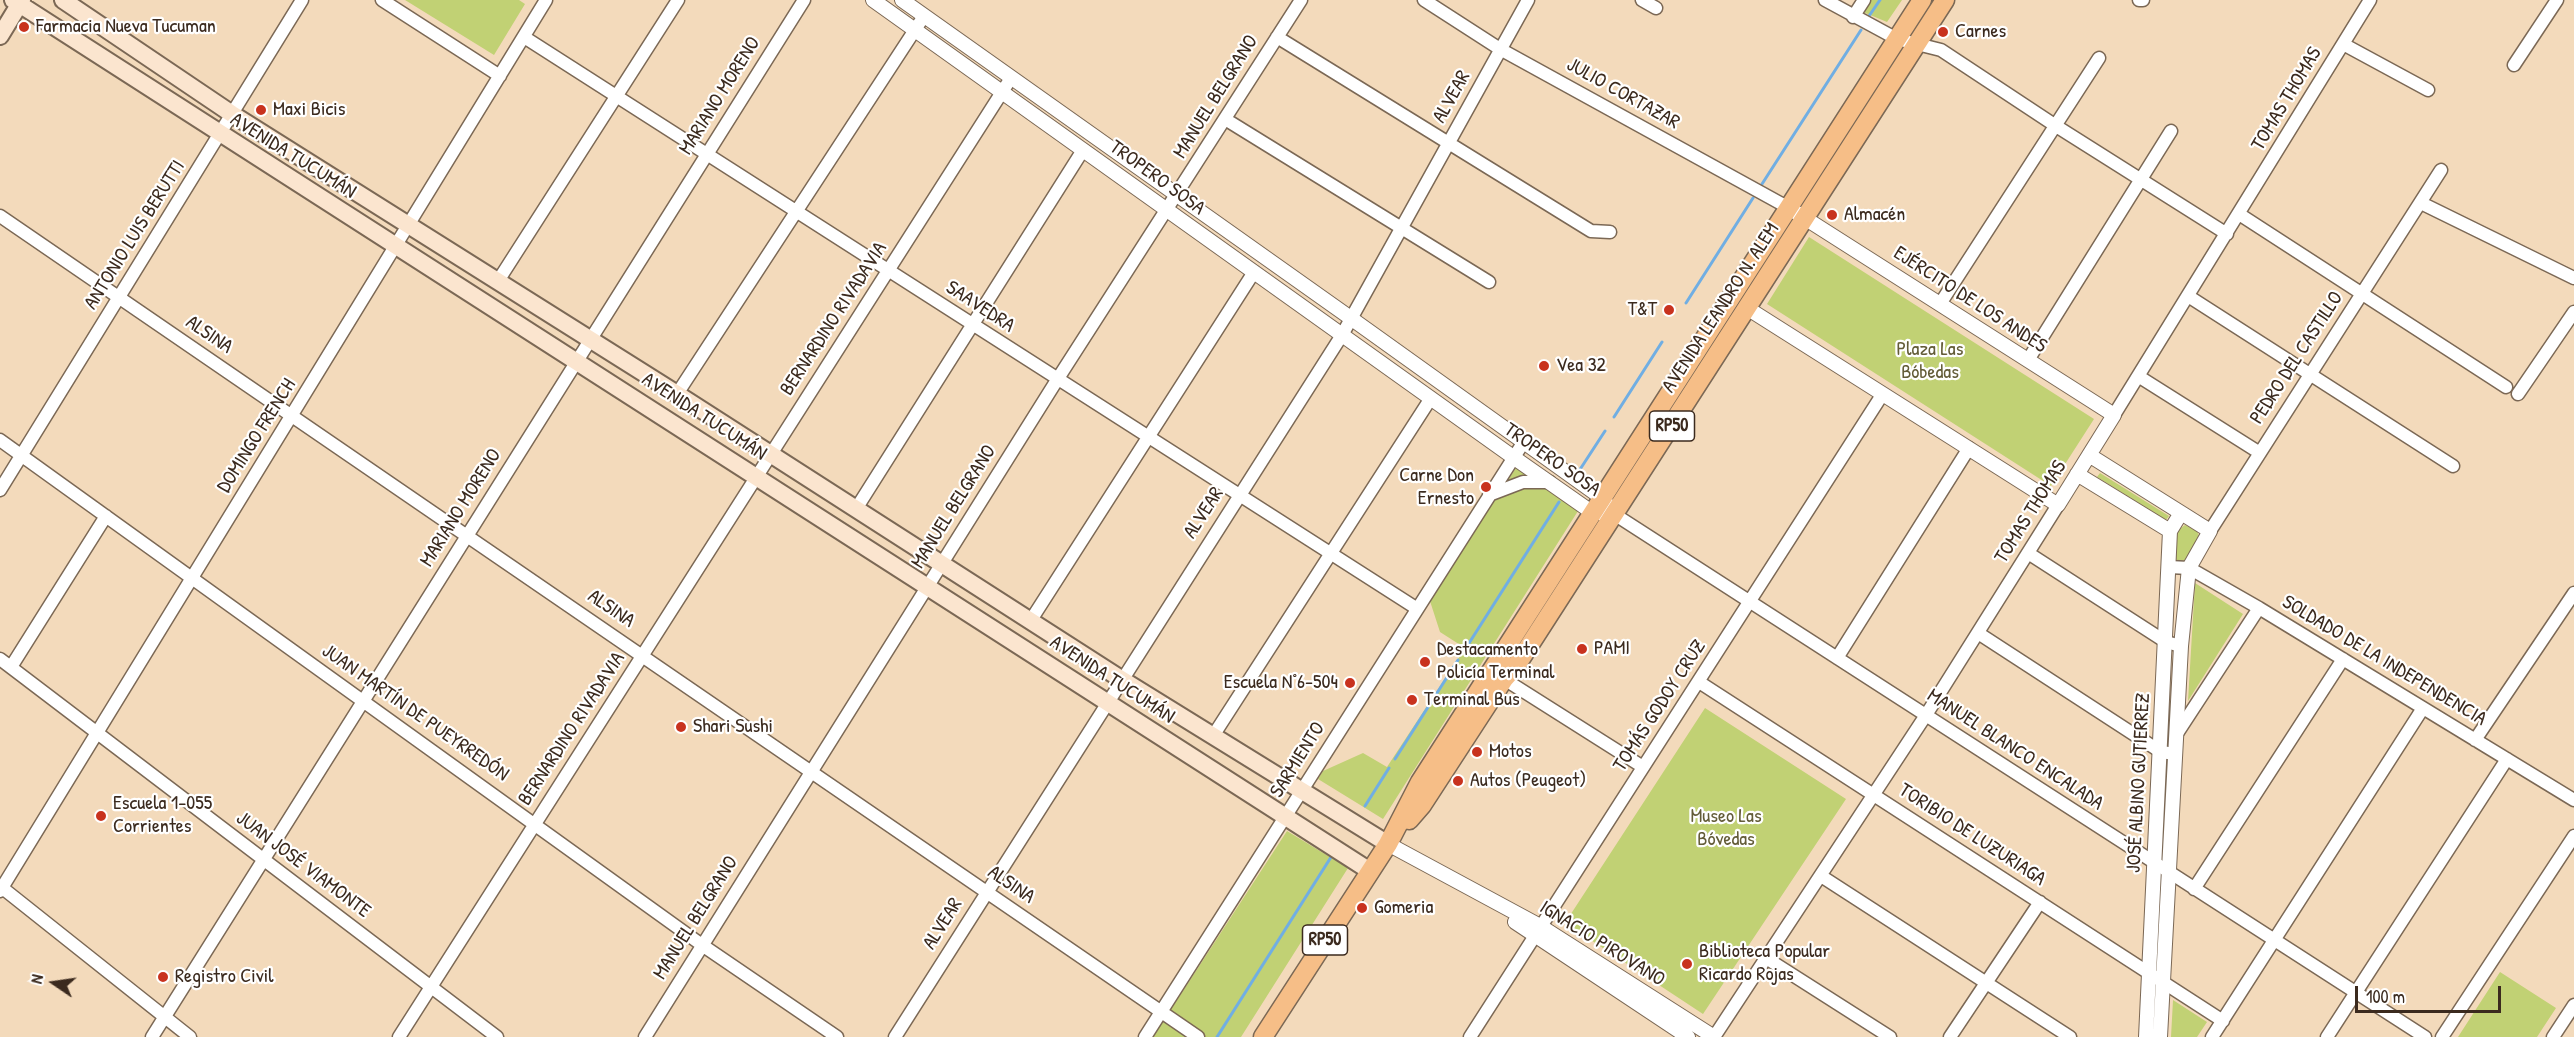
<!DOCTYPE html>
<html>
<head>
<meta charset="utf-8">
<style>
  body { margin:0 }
  #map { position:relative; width:2574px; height:1037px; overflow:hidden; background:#f3dabb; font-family:"Patrick Hand",sans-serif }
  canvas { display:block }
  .north { position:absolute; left:24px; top:953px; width:60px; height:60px; -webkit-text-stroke:4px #fff; paint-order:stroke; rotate:283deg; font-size:16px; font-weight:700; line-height:24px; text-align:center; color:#3b2a1e }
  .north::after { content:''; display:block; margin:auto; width:21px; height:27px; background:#3b2a1e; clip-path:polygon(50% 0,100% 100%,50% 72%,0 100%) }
  .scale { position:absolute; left:2355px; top:986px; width:146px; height:27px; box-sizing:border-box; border:3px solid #3b2a1e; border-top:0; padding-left:8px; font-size:18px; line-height:21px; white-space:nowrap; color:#3b2a1e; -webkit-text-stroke:4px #fff; paint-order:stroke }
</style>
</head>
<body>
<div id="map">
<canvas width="2574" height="1037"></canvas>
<div class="north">N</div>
<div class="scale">100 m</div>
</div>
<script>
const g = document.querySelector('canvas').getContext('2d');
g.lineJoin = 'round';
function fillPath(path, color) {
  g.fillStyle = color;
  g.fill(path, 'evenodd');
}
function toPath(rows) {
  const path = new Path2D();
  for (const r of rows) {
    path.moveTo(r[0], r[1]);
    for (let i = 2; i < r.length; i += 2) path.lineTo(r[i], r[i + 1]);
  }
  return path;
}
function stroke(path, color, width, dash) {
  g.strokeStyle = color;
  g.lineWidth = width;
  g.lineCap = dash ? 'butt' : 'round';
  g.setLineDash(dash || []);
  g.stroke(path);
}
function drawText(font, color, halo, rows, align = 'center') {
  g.font = font + ' "Patrick Hand",sans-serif';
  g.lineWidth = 4.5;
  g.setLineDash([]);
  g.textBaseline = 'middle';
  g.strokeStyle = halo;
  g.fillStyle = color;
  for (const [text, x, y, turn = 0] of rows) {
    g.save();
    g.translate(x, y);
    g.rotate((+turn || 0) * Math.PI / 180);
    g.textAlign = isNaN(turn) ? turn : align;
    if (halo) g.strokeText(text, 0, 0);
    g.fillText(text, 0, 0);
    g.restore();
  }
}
fillPath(toPath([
  [405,0,519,0,525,4,494,55],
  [1870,0,1902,0,1887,22,1863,12],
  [1809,237,2094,419,2051,486,1767,304],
  [1516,468,1578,511,1383,819,1318,779,1323,771,1363,753,1387,767,1465,648,1440,632,1429,598],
  [2100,473,2169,516,2166,520,2097,477],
  [2185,525,2197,531,2199,536,2186,560,2180,561,2175,559,2176,536,2178,530],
  [2195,583,2243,614,2188,701],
  [1705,708,1846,799,1703,1014,1565,923],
  [1287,831,1348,868,1241,1037,1153,1037],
  [2500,972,2556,1008,2537,1037,2458,1037],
  [2173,1000,2207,1022,2197,1037,2171,1037]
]), '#c1d174');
stroke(toPath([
  [1869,16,1880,0],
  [1762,184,1861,30],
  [1686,303,1753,198],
  [1614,417,1662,342],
  [1577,474,1605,431],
  [1464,651,1559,502],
  [1395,759,1458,660],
  [1365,806,1389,768],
  [1217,1037,1333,854]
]), '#70aee3', 3);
const minor = toPath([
  [382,0,500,76],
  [1424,0,1500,49,1789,208],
  [1642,0,1656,8],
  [1825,0,1897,39,1941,50,2056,126,2227,234],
  [2139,0,2143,0],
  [1853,17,1864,0],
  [524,37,1416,608],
  [1277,37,1591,231,1610,232],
  [2343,44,2428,90],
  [2514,65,2557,0],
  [1225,119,1489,282],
  [2421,203,2574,278],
  [2239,214,2506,387],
  [0,216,1198,1037],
  [498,281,678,0],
  [2188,296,2453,466],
  [1940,304,2099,58],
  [2028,360,2171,131],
  [2138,376,2260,453],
  [677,394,924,16],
  [2518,394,2574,312],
  [2114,415,2370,0],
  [0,440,702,945,837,1037],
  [0,490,302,0],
  [1489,495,1523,482,1550,482],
  [856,509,1083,150],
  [1614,514,2425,1037],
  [2210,531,2441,170],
  [2028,553,2166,642,2181,646],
  [2169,567,2189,568,2259,608,2574,800],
  [1031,620,1254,272],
  [1978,633,2161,752,2175,754],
  [1837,658,1969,448],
  [0,659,497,1037],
  [11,667,106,516],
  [1504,679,1643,767],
  [1699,682,2223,1021],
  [2176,735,2259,608],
  [1213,736,1431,398],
  [2475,740,2574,593],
  [1821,876,2070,1037],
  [0,886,190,1037],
  [2194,889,2343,659],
  [0,891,546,0],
  [1766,958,1890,1037],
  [152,1037,804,0],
  [399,1037,1011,78],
  [645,1037,1057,380,1301,0],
  [895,1037,1342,335,1528,0],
  [1145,1037,1523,443],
  [1470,1037,1882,395],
  [1714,1037,1926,715,2058,505],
  [1950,1037,2040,902],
  [2212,1037,2423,708],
  [2327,1037,2507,759],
  [2442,1037,2574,836],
  [2553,1037,2574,1005]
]);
const tertiary = toPath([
  [873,0,1513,457,1593,513,1601,513],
  [902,0,1352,319,1602,498,1608,505],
  [1747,308,2058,505,2114,415,1789,208],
  [2089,455,2210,531,2189,568,2181,646,2160,1037],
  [2077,474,2170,531],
  [1388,844,1540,926,1714,1037],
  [1515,922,1688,1037],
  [2146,1037,2170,531,2181,513]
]);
const secondary = toPath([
  [13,0,1370,871],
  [63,0,232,114,677,394,1121,679,1388,844],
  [0,36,22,0]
]);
const primary = toPath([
  [1409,820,1422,805,1504,679,1518,663,1945,0],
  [1263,1037,1388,844,1420,782,1922,0]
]);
stroke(minor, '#7b6855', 15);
stroke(tertiary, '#7b6855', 16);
stroke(secondary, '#7b6855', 20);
stroke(primary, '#7b6855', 21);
stroke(minor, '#fff', 12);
stroke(tertiary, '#fff', 14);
stroke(secondary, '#fbe5cf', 16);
stroke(primary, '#f6be87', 18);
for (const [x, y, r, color] of [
  [24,27,6,"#c8321e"],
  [1943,32,6,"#c8321e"],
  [261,110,6,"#c8321e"],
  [1832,215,6,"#c8321e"],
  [1669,310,6,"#c8321e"],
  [1544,366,6,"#c8321e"],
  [1486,487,6,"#c8321e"],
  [1582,649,6,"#c8321e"],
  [1425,662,6,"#c8321e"],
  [1350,683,6,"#c8321e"],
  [1412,700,6,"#c8321e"],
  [681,727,6,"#c8321e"],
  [1477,752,6,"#c8321e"],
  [1458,781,6,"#c8321e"],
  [101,816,6,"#c8321e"],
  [1362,908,6,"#c8321e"],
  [1687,964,6,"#c8321e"],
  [163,977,6,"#c8321e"]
]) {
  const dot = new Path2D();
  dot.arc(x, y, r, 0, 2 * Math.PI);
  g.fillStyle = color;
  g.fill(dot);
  stroke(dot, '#fff', 2);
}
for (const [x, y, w] of [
  [1672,426,45],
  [1325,940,45]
]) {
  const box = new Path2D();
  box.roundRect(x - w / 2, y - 15, w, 30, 4.5);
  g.fillStyle = '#fff';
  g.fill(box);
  stroke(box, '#3b2a1e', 1.5);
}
drawText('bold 18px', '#3b2a1e', null, [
  ["RP50",1672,426],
  ["RP50",1325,940]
]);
drawText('20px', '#3b2a1e', '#fff', [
  ["Farmacia Nueva Tucuman",36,27],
  ["Carnes",1955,32],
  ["Maxi Bicis",273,110],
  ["Almacén",1844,215],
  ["T&T",1657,310,"right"],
  ["Vea 32",1556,366],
  ["Carne Don",1474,476,"right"],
  ["Ernesto",1474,499,"right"],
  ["PAMI",1594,649],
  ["Destacamento",1437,650],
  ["Policía Terminal",1437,673],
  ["Escuela N°6-504",1338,683,"right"],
  ["Terminal Bus",1424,700],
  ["Shari Sushi",693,727],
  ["Motos",1489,752],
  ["Autos (Peugeot)",1470,781],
  ["Escuela 1-055",113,804],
  ["Corrientes",113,827],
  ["Gomeria",1374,908],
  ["Biblioteca Popular",1699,952],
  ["Ricardo Rojas",1699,975],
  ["Registro Civil",175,977]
], 'left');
drawText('20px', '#3b2a1e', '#fff', [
  ["JULIO CORTAZAR",1623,94,29],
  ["MARIANO MORENO",720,96,-58],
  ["MANUEL BELGRANO",1216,97,-58],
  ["ALVEAR",1452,97,-61],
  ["TOMAS THOMAS",2287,99,-59],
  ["AVENIDA TUCUMÁN",293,156,32],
  ["TROPERO SOSA",1157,178,36],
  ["ANTONIO LUIS BERUTTI",135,235,-58],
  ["EJÉRCITO DE LOS ANDES",1970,300,33],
  ["SAAVEDRA",980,307,33],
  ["AVENIDA LEANDRO N. ALEM",1721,308,-57],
  ["BERNARDINO RIVADAVIA",834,319,-57],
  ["ALSINA",209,335,34],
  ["PEDRO DEL CASTILLO",2297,358,-57],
  ["AVENIDA TUCUMÁN",704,417,33],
  ["DOMINGO FRENCH",257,436,-58],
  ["TROPERO SOSA",1552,460,35],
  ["MANUEL BELGRANO",954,507,-58],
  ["MARIANO MORENO",461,508,-58],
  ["TOMAS THOMAS",2031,512,-58],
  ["ALVEAR",1204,513,-57],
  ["ALSINA",611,609,34],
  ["SOLDADO DE LA INDEPENDENCIA",2384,661,31],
  ["AVENIDA TUCUMÁN",1112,680,33],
  ["TOMÁS GODOY CRUZ",1660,706,-57],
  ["JUAN MARTÍN DE PUEYRREDÓN",415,713,35],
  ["BERNARDINO RIVADAVIA",572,729,-57],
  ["MANUEL BLANCO ENCALADA",2015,750,33],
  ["SARMIENTO",1298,760,-58],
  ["JOSÉ ALBINO GUTIERREZ",2139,783,-87],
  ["TORIBIO DE LUZURIAGA",1972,835,33],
  ["JUAN JOSÉ VIAMONTE",303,865,37],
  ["ALSINA",1011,885,34],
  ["MANUEL BELGRANO",696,918,-58],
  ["ALVEAR",943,924,-58],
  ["IGNACIO PIROVANO",1602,944,32]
]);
drawText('20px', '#635c38', '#fff', [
  ["Plaza Las",1930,350],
  ["Bóbedas",1930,373],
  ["Museo Las",1726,817],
  ["Bóvedas",1726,840]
]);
</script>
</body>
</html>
